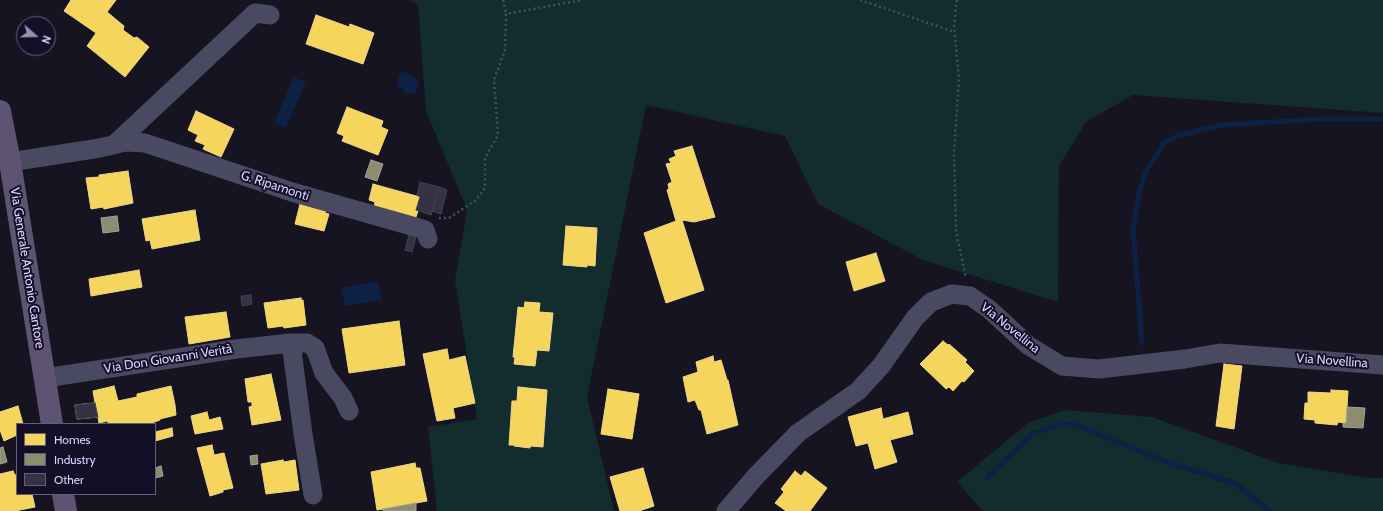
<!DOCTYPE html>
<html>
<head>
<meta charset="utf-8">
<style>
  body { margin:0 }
  #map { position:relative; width:1383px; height:511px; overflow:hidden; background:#161421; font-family:Cabin,sans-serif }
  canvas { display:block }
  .legend { position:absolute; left:16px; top:423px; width:140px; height:72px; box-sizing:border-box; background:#130f26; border:1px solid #625e7d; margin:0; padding:5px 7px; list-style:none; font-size:12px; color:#d9d4ff }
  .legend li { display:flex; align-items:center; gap:8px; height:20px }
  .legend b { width:20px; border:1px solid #625e7d }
  .north { position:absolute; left:16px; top:16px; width:40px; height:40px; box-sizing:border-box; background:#130f26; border:1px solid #625e7d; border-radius:50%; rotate:110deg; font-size:11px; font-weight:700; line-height:16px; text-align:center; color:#d9d4ff }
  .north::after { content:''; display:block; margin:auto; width:14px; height:18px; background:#9591b1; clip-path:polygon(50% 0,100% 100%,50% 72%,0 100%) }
</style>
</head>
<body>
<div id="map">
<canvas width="1383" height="511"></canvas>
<ul class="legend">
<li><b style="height:11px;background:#f6d55c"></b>Homes</li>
<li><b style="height:11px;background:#8c8c6e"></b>Industry</li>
<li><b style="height:11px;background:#343243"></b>Other</li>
</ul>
<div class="north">N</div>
</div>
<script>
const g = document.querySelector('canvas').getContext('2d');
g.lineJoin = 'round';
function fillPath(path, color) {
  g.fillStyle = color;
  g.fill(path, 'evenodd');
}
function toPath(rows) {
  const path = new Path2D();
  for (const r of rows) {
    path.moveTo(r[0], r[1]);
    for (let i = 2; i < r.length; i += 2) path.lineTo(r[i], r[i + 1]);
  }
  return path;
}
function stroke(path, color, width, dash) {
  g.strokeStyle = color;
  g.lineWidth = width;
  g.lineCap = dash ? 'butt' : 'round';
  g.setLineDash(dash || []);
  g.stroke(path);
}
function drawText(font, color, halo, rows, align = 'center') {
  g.font = font + ' Cabin,sans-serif';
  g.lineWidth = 4;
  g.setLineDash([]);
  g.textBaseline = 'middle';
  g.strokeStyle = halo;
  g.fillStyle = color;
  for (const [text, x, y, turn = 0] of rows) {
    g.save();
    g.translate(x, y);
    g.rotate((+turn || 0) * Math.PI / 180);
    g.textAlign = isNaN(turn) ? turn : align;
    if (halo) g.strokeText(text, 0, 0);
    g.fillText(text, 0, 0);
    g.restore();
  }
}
fillPath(toPath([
  [410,0,1383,0,1383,113,1133,95,1086,122,1059,166,1058,302,923,260,818,204,785,136,646,105,587,397,614,511,437,511,428,427,477,419,455,280,467,210,426,111,418,5],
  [1065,410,1152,417,1278,463,1368,478,1383,478,1383,511,983,511,957,482,1028,423]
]), '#132c2d');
fillPath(toPath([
  [404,72,409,73,419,82,419,86,415,93,407,94,404,92,403,88,399,87,396,84,400,74],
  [294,77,306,82,286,128,274,123],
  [378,281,382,300,345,306,341,288]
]), '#0d2144');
const homes = toPath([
  [71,0,116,0,107,12,124,26,123,30,134,38,137,37,149,47,125,77,87,46,96,33,64,11,71,0],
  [316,15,349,27,350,24,374,33,363,64,306,44,316,15],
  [347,107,383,121,381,127,388,130,378,155,342,141,344,136,337,133,347,107],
  [196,111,234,129,221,157,203,149,205,145,195,141,198,135,188,130,196,111],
  [692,146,715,217,694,222,682,220,704,290,666,303,644,233,676,221,667,190,669,189,668,184,672,182,666,164,671,163,669,159,676,156,674,151,692,146],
  [128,171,133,203,104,209,103,207,91,209,86,178,99,177,99,175,128,171],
  [373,184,420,197,416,210,418,211,414,223,373,210,375,202,369,200,373,184],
  [300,204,326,211,325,213,329,214,324,231,295,224,300,204],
  [195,210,200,240,152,249,150,240,146,241,142,219,195,210],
  [566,226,597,228,595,266,587,265,587,267,563,265,566,226],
  [876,253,885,281,854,291,846,262,876,253],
  [139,270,142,287,91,296,89,279,139,270],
  [301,298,301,300,303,300,306,325,284,328,283,326,268,328,264,303,301,298],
  [525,302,540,303,539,312,553,313,549,351,537,350,535,366,514,364,515,357,513,357,518,307,524,308,525,302],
  [226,312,230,337,189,344,185,317,226,312],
  [399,321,405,365,349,373,342,329,399,321],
  [943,341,948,345,949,344,967,360,965,362,974,371,964,382,962,381,953,391,949,387,946,389,920,364,943,341],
  [447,349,449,360,465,356,475,403,453,408,455,418,437,421,423,354,447,349],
  [713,356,714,362,721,360,727,380,728,380,738,425,707,434,701,410,699,410,695,400,688,402,683,377,698,372,696,362,713,356],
  [1224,364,1242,366,1234,429,1216,426,1224,364],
  [271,374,281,420,252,425,249,407,252,406,252,402,248,402,245,379,271,374],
  [114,386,118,401,137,397,137,394,171,386,175,405,176,415,160,419,160,420,149,424,108,424,108,421,99,423,98,417,77,419,75,405,95,403,93,391,114,386],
  [518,387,547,390,543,447,530,446,530,448,514,446,514,445,509,445,512,401,517,401,518,387],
  [608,389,639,394,632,439,601,434,608,389],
  [1331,390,1348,391,1346,423,1338,422,1337,425,1315,423,1315,420,1304,419,1305,403,1308,403,1308,392,1331,393,1331,390],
  [18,406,23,424,17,424,17,435,4,441,0,430,0,412,18,406],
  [881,408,883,419,908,412,913,434,890,440,897,462,875,469,868,443,856,446,848,417,881,408],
  [207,412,209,420,220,417,223,429,195,434,191,416,207,412],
  [172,428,173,436,155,441,155,432,172,428],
  [212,445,214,455,224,453,233,488,223,490,223,492,210,496,197,448,212,445],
  [283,460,284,462,295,460,299,490,266,494,261,464,283,460],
  [415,463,416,468,420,468,427,501,377,510,371,472,415,463],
  [643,468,654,506,639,511,620,511,610,477,643,468],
  [13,471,15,475,17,475,17,494,32,494,35,507,15,511,0,511,0,474,13,471],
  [795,471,801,476,805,471,827,488,810,511,786,511,775,503,784,492,781,489,795,471]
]);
fillPath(homes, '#f6d55c');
stroke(homes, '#edd58d', 1);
const industry = toPath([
  [371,160,383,164,377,181,365,177,371,160],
  [117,216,119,231,103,233,101,218,117,216],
  [1347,407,1365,408,1363,428,1343,427,1343,423,1346,423,1347,407],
  [3,447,7,462,0,464,0,448,3,447],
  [257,455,258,464,251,465,250,456,257,455],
  [161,466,163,476,155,478,155,468,161,466],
  [416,503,416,511,383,511,383,509,416,503]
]);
fillPath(industry, '#8c8c6e');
stroke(industry, '#a3a29a', 1);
stroke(toPath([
  [1142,343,1133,228,1140,189,1147,169,1164,143,1177,136,1223,125,1320,119,1383,119],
  [987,478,1032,434,1062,423,1079,426,1169,463,1234,483,1270,511]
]), '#0d2144', 5);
const building = toPath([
  [420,182,439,187,431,215,416,210,420,197,417,195,420,182],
  [439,187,447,190,441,214,432,211,439,187],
  [410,231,417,233,412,252,405,250,410,231],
  [251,295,252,304,242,306,241,296,251,295],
  [95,403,98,417,77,419,75,405,95,403]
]);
fillPath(building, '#343243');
stroke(building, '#433f54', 1);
stroke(toPath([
  [503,0,506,14],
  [860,0,955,32],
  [957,0,954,25,959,79,954,151,956,231,966,278],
  [439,218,449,218,475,201,485,188,485,158,498,135,494,80,505,50,506,14,582,0]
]), '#44505f', 2.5, [2, 3]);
stroke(toPath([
  [115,144,255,13,270,15],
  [10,162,100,148,125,142,145,143,292,192,419,228,425,230,428,239],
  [291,343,307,343,315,348,324,373,343,398,349,411],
  [45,378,236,349,291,343,303,434,313,495],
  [726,511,756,476,798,433,858,391,881,366,915,318,931,302,952,294,970,296,989,309,1029,346,1062,366,1099,369,1185,359,1220,353,1383,365]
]), '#4a4962', 19);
stroke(toPath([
  [0,111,10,162,52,424],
  [63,494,66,511]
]), '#5e5373', 22);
drawText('13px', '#d9d4ff', '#130f26', [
  ["G. Ripamonti",275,186,18],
  ["Via Generale Antonio Cantore",27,268,81],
  ["Via Novellina",1010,328,39],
  ["Via Don Giovanni Verità",168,359,-9],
  ["Via Novellina",1332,361,4]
]);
</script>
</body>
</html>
